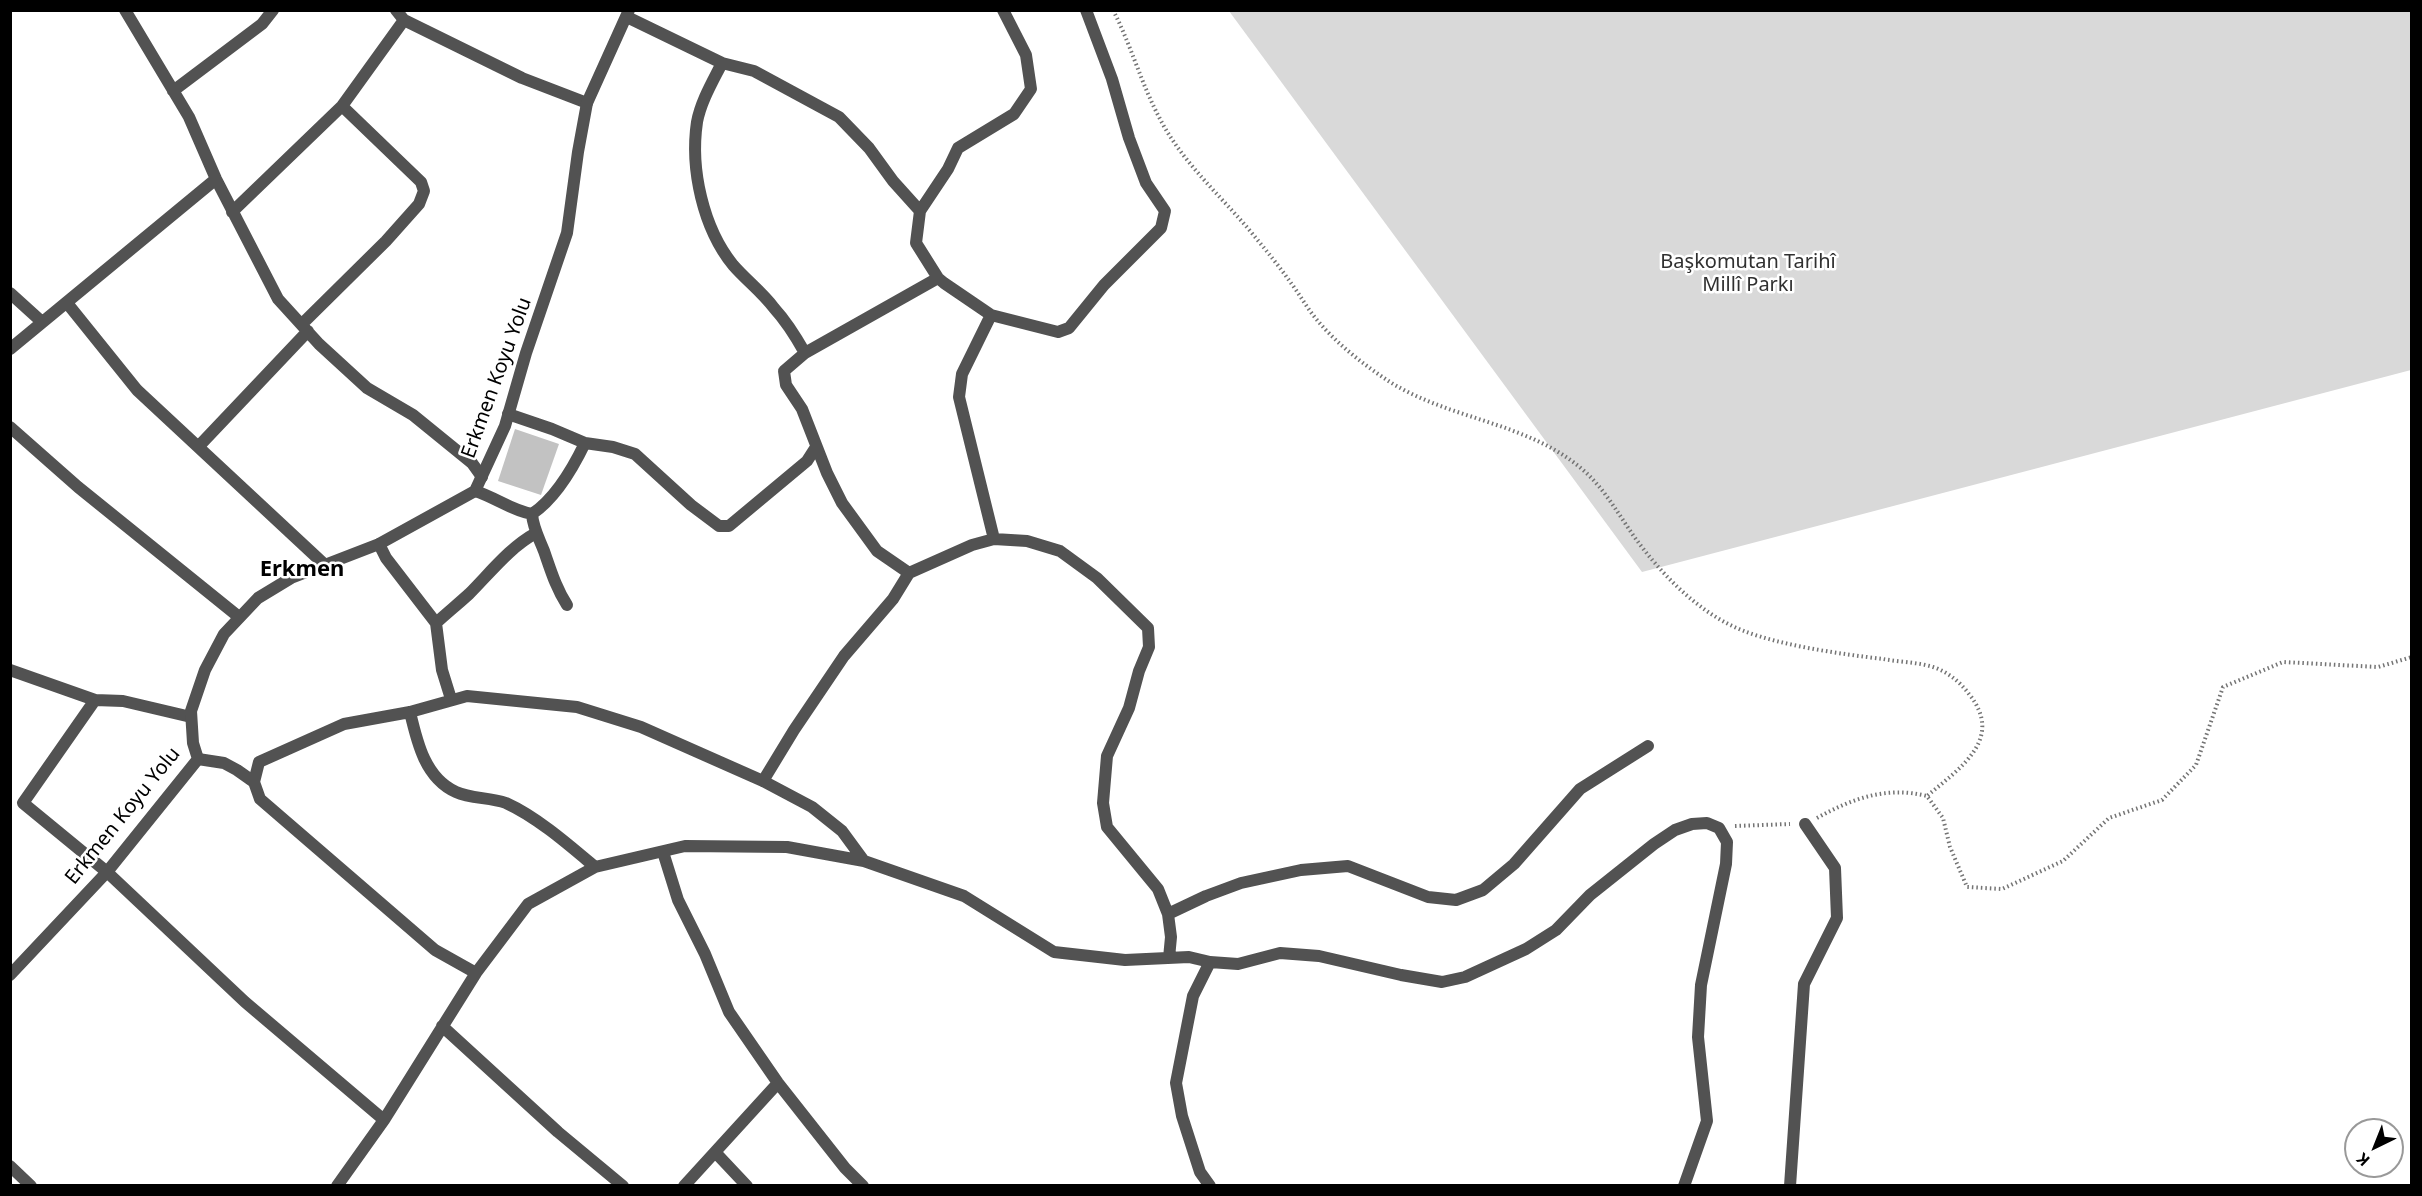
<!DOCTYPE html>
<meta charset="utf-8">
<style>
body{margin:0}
#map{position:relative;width:2422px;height:1196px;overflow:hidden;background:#fff;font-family:"Noto Sans",sans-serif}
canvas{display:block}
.frame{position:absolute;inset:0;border:12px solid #000;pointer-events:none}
.north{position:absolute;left:2344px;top:1118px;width:60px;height:60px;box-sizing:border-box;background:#fff;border:2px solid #999;border-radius:50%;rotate:223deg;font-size:16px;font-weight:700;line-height:24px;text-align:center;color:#000}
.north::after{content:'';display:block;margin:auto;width:21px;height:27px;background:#000;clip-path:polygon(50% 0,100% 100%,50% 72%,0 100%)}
</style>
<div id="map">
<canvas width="2422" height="1196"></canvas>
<div class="frame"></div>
<div class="north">K</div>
</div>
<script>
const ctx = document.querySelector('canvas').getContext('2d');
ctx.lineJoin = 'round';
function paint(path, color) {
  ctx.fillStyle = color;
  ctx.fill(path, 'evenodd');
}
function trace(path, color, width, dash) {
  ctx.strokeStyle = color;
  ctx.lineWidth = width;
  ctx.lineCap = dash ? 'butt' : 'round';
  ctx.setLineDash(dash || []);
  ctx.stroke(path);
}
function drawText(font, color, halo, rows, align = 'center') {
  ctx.font = font + ' "Noto Sans",sans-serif';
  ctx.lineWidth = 5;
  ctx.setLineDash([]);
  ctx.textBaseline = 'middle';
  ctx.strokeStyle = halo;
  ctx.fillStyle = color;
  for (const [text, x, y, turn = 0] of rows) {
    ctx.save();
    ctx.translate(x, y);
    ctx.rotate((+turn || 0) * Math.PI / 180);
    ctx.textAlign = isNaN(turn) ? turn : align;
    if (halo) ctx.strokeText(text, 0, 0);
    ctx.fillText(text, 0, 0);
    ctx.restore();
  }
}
const green = new Path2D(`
 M1229 11H2411V370L1642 572Z`);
const building = new Path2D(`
 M515 429 559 444 541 495 498 481Z`);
const path = new Path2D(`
 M1113 10C1131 45 1141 83 1159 117 1181 161 1220 195 1251 232 1265 249 1279 266 1291 283 1300 295 1307 308 1317 320 1337 344 1364 365 1390 382 1451 420 1527 422 1582 469 1604 488 1617 512 1633 535 1660 573 1699 614 1744 631 1783 646 1841 654 1883 659 1899 662 1917 662 1933 667 1948 672 1960 682 1969 694 2005 739 1960 768 1927 796
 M1817 818C1853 798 1887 786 1927 796L1943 818 1950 847 1967 887 2002 889 2063 861 2109 818 2162 800 2196 765 2223 687 2283 662 2378 667 2412 657
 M1735 826 1790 824`);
const minor = new Path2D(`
 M125 10 189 117 216 179 278 299 319 344 367 388 413 415 472 463 482 477
 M396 10 404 20 522 78 587 103
 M1003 10 1026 55 1031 89 1014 114 958 148 948 169 920 211 916 243 938 278 944 283 991 315 1058 332 1069 328 1104 285 1161 228 1165 211 1146 183 1129 138 1112 79 1086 10
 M627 17 722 63C713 81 701 101 697 122 690 169 703 228 733 265 746 280 762 292 774 308 786 321 796 337 805 353
 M722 63 754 71 839 117 869 148 893 181 920 211
 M173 91 262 24 273 10
 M232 212 342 106 404 20
 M10 293 42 322
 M67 303 137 390 325 565
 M991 315 962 374 959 397 994 539
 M302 324 386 241 419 204 424 191 421 182 342 106
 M10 349 216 179
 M508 414 552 429 585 443 613 447 635 454 691 505 719 526H729L807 461 816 447
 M10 427 78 487 239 617
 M199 446 308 331
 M475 491C495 497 512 511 532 514 556 498 573 468 585 443
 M532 514C533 528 539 538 544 551 551 571 556 588 567 605
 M379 544 386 558 436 623 442 670 451 699
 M909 573 877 551 842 503 827 473 802 409 786 385 784 371 805 353 938 278
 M436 623C447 613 458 604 469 594 490 573 510 547 536 533
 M10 670 95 700 23 803 107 872 245 1002 384 1120
 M95 700 123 701 191 717
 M410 712C417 742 425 778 456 792 471 799 490 797 506 803 537 817 569 845 595 867
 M198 759 224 763 237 770 254 782 260 799 435 950 476 973
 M763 781 794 730 844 656 893 599 909 573 972 545 994 539 1027 541 1060 551 1097 578 1148 628 1149 647 1139 671 1129 708 1107 756 1103 803 1107 827 1158 889 1168 914 1171 937 1169 958
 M254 782 259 762 344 724 410 712 467 696 577 707 641 727 763 781 812 807 842 831 864 861
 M663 852 678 900 705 954 729 1012 778 1083 845 1168 863 1186
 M1168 914 1206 896 1241 883 1301 870 1348 866 1428 897 1456 900 1483 890 1514 864 1580 789 1648 746
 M1210 962 1193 996 1176 1083 1182 1116 1200 1172 1210 1186
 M442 1026 558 1132 623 1186
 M715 1152 747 1186
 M337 1186 384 1120 476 973 528 904 595 867 685 846 787 847 864 861 964 896 1054 952 1125 960 1189 957 1210 962 1238 964 1280 953 1319 956 1401 975 1442 982 1465 977 1526 949 1556 930 1590 895 1654 844 1675 830 1692 824 1707 823 1719 828 1727 842 1726 864 1701 985 1698 1037 1707 1121 1684 1186
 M684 1186 778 1083
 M1790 1186 1804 984 1837 918 1835 868 1805 824`);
const tertiary = new Path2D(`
 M10 975 107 872 198 759 193 743 191 711 205 670 224 634 258 598 291 578 379 544 475 491 505 426 526 353 567 233 578 152 587 103 629 10
 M10 1166 31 1186`);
const parkNames = [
 ["Başkomutan Tarihî",1748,262],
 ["Millî Parkı",1748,285]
];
const streetNames = [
 ["Erkmen Koyu Yolu",497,378,-70],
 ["Erkmen Koyu Yolu",123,816,-51]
];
const quarterNames = [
 ["Erkmen",302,570]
];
paint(green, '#d9d9d9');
paint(building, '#c2c2c2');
trace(path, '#747474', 4, [1.5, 3]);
trace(minor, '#525252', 12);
trace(tertiary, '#525252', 12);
drawText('20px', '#303030', '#fff', parkNames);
drawText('20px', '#000', '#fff', streetNames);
drawText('bold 22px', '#000', '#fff', quarterNames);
</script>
